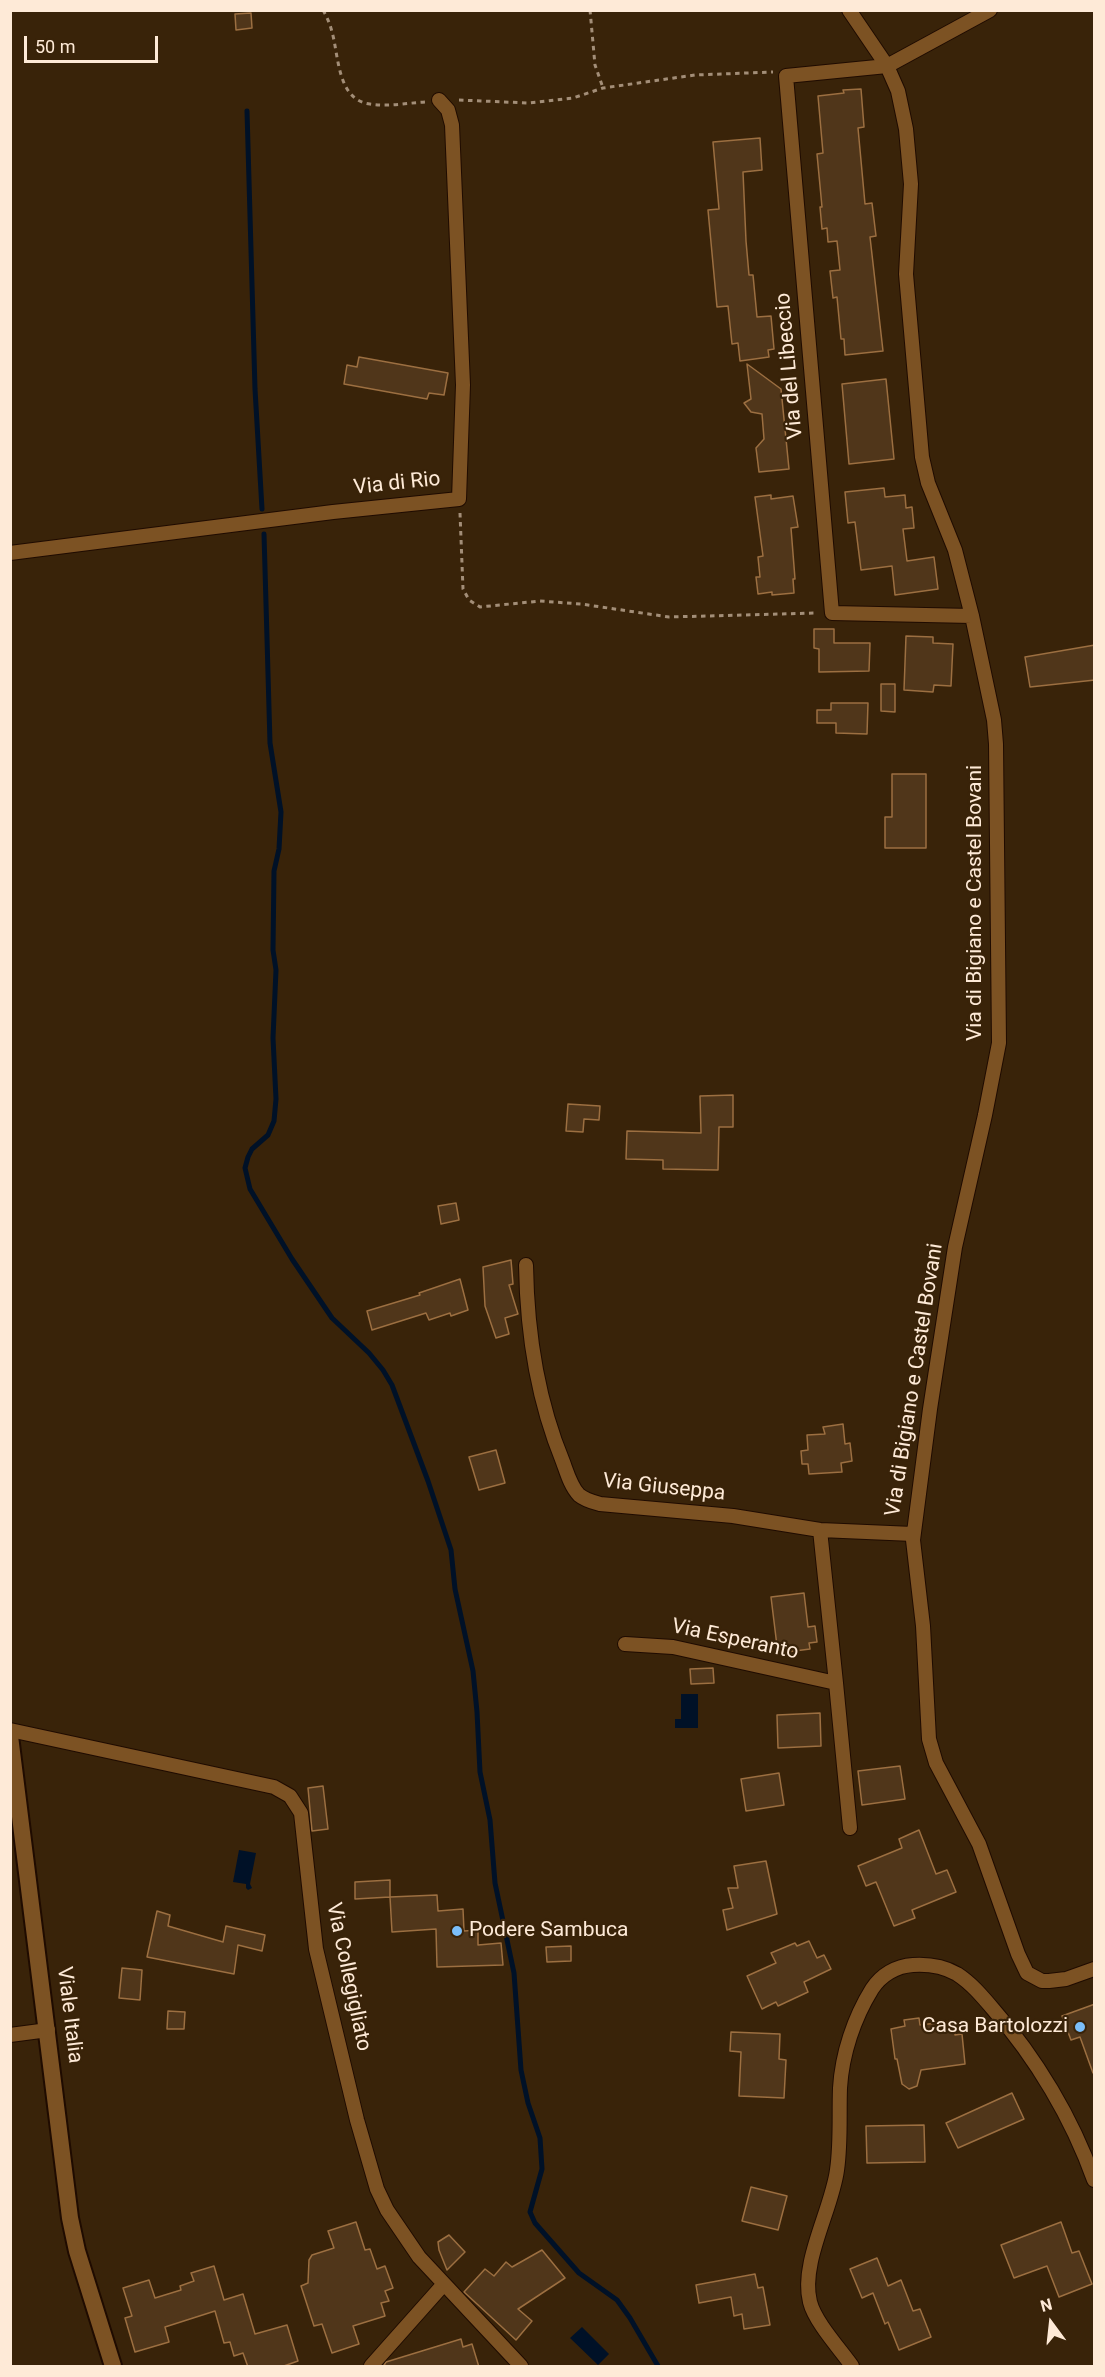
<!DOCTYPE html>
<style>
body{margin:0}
#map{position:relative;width:1105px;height:2377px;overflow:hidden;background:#392309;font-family:Roboto,sans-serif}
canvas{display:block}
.frame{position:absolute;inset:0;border:12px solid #feead7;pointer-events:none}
.north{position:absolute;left:1021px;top:2293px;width:60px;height:60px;-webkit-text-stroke:4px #392309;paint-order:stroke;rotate:345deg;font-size:16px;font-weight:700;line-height:24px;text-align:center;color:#feead7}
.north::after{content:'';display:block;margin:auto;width:21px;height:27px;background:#feead7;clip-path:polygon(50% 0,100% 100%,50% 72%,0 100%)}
.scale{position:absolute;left:24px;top:36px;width:134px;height:27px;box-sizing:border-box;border:3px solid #feead7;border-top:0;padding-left:8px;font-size:18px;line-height:21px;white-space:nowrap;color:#feead7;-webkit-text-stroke:4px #392309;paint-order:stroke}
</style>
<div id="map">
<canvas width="1105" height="2377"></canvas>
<div class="frame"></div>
<div class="north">N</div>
<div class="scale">50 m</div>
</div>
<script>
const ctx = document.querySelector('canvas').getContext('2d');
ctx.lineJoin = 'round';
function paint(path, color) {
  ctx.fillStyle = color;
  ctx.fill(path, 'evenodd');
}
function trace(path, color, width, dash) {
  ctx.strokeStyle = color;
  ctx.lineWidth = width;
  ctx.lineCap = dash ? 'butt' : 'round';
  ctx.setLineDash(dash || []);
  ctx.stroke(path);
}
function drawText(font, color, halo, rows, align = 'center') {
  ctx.font = font + ' Roboto,sans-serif';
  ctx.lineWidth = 4.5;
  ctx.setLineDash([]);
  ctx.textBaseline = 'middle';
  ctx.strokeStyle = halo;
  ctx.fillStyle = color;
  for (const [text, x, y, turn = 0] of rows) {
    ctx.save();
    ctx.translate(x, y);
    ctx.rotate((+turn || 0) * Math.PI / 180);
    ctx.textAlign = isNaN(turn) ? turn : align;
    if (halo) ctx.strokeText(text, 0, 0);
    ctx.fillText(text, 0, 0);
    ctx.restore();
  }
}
const water = new Path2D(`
 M681 1694H698V1728H675V1719H681Z
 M239 1850 256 1853 250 1884 252 1888 248 1890 246 1888V1884L233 1882Z
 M582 2327 609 2354 598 2365 570 2338Z`);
const stream = new Path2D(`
 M247 111 255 389 262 509
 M264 534 270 743 281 812 279 849 274 871 273 950 276 970 273 1038 276 1099 274 1121 268 1135 252 1149 248 1157 245 1168 250 1189 292 1259 332 1318 369 1353 383 1370 392 1385 428 1481 451 1550 455 1589 473 1671 477 1712 480 1772 490 1820 495 1883 514 1973 521 2070 528 2103 540 2138 542 2169 530 2212 535 2223 579 2273 617 2300 630 2318 658 2366`);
const building = new Path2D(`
 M251 13 252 28 236 30 235 14Z
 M861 89 864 127 858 128 865 204 872 203 876 236 870 237 883 351 845 355 844 339H841L837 297 833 298 830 271 840 270 837 241 828 242 827 228 822 229 820 207H822L817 154 823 153 818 96 844 93 843 90Z
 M760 138 762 170 743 172 746 241 749 275H753L757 317 771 316 774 349 768 350 769 357 740 361 738 343 732 344 728 306 717 307 708 210 719 209 713 142Z
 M359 357 448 373 444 395 429 393 427 399 344 384 347 365 357 367Z
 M747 364 781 389 789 469 759 472 756 448 764 439 762 414 751 412 744 403 751 399Z
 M886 379 894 459 849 464 842 384Z
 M884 488 885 497 905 495 906 508 912 507 914 528 903 529 907 561 934 557 938 589 895 595 892 566 861 570 855 522 848 523 845 492Z
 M771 495V499L793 496 798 527 791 528 795 579H793L794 593 772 595V592L758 594 756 577H760L758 557 763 556 755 497Z
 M814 629H834V643H870L869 671 819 672V649L814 648Z
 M906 636 933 637V643L953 644 951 686 934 685 933 692 904 690Z
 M1095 645V680L1030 687 1025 657Z
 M881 684H895V712L881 711Z
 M831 703H868L867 734 836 733V723H817V710H831Z
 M892 774H926V848H885V817H892Z
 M733 1095V1127H719L718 1170 663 1169V1160L626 1159 627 1131 701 1133 700 1096Z
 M568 1104 600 1106 599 1120 584 1119 583 1132 566 1131Z
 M456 1203 459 1220 441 1224 438 1206Z
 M511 1260 513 1284 509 1285 518 1314 505 1318 509 1334 496 1338 485 1306 483 1267Z
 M460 1279 468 1310 451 1316 450 1313 429 1320 426 1313 372 1330 367 1311 420 1295 419 1293Z
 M843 1424 845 1444 850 1443 852 1461 841 1463 842 1472 809 1474 808 1464H802L801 1451 808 1450 807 1435 825 1434 823 1427Z
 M496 1450 505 1483 479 1490 469 1457Z
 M804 1593 808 1627 815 1626 817 1642 809 1643 810 1649 787 1652 786 1644 777 1646 771 1597Z
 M713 1668 714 1683 691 1684 690 1669Z
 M820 1713 821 1746 778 1748 777 1715Z
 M900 1766 905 1799 862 1805 858 1771Z
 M779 1773 784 1805 746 1811 741 1779Z
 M323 1786 328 1829 312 1831 308 1788Z
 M919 1830 936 1874 947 1870 956 1892 912 1910 915 1918 894 1926 876 1882 866 1886 858 1866 902 1848 899 1839Z
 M766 1861 777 1914 727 1930 723 1910 733 1908 728 1888H738L734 1866Z
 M390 1880V1897L355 1899V1882Z
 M437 1895 438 1911 463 1909 464 1931 478 1930V1945L501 1943 503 1965 437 1967 436 1929 392 1932 390 1897Z
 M157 1911 170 1915 168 1926 223 1942 226 1926 265 1935 262 1951 238 1945 234 1974 147 1957Z
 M809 1941 817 1958 824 1955 831 1969 804 1982 808 1992 778 2006 776 2002 762 2009 747 1976 776 1963 771 1953 795 1943 797 1946Z
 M571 1946V1961L547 1962 546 1947Z
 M122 1968 142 1970 140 2000 119 1998Z
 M1095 2004V2073H1093L1080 2037 1071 2040 1062 2016Z
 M168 2011 185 2012 184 2029H167Z
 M919 2018 920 2025 953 2021 955 2035 962 2034 965 2064 921 2070 917 2086 909 2089 902 2084 897 2059H895L891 2029 905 2026 904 2020Z
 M731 2032 780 2034 779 2059 786 2060 784 2098 739 2096 741 2052 730 2051Z
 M1012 2093 1024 2119 958 2148 946 2123Z
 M924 2125 925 2162 867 2163 866 2126Z
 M751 2187 787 2196 778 2230 742 2221Z
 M356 2222 365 2250 370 2249 377 2269 385 2266 393 2288 385 2291 389 2301 381 2303 385 2316 353 2326 359 2344 332 2353 322 2324 314 2326 301 2286 308 2283 309 2260 312 2255 334 2248 328 2231Z
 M1061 2222 1072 2253 1079 2251 1092 2284 1059 2297 1047 2266 1014 2278 1001 2245Z
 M449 2235 465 2252 447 2270 439 2250 438 2242Z
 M542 2250 565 2278 518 2309 532 2321 516 2340 464 2292 485 2269 494 2276 506 2262 512 2267Z
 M877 2258 888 2286 901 2280 913 2311 920 2309 931 2337 899 2350 888 2322 885 2324 873 2293 862 2298 850 2269Z
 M214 2266 224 2300 243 2294 255 2334 287 2325 298 2361 281 2367H248L243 2353 234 2356 230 2342 224 2343 215 2311 165 2327 169 2342 135 2352 125 2318 132 2316 123 2288 149 2280 155 2298 181 2290 180 2286 194 2281 191 2273Z
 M755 2274 758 2288 763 2287 770 2325 744 2329 742 2314 734 2316 731 2297 699 2303 696 2285Z
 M461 2339 463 2347 472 2344 479 2367H383L386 2362Z`);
const path = new Path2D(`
 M323 10C327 17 330 24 332 32 339 56 337 100 370 104 388 107 407 103 425 102
 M590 10 595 65 603 88
 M459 100 528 103 573 98 603 88 695 75 773 72
 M460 513 463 589 469 600 480 607 540 601 581 604 669 617 817 613`);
const minor = new Path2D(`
 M849 10 887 66 898 91 906 129 911 184 906 274 922 457 928 483 955 550 972 616 994 720 996 744 999 1043 985 1115 955 1247 930 1409 913 1540 923 1626 929 1739 936 1763 979 1844 1018 1954 1027 1973 1042 1981H1049L1066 1979 1094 1969
 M10 553 333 512 459 499 463 385 452 125 448 110 439 100
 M972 616 832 613 786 76 887 66 990 10
 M526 1265C527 1333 537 1399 563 1462 567 1473 571 1487 579 1495 585 1500 593 1502 600 1504L733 1516 820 1530 913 1534
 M625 1644 673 1647 836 1683 820 1530
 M836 1683 850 1828
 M10 1730 274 1787 290 1796 301 1813 316 1949 357 2120 377 2189 387 2210 419 2257 521 2366
 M10 2035 48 2030
 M371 2366 443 2285
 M852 2366C840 2349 815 2322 810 2302 800 2263 832 2209 837 2170 841 2143 839 2115 840 2088 842 2054 854 2018 872 1989 881 1975 896 1966 913 1965 929 1964 943 1966 957 1974 971 1983 982 1996 993 2009 1036 2058 1072 2118 1094 2180`);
const tertiary = new Path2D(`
 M10 1736 70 2218 77 2251 113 2366`);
const markers = [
 [457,1931,6,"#7bbef9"],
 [1080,2027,6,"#7bbef9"]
];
const streetNames = [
 ["Via del Libeccio",790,366,-95],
 ["Via di Rio",397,484,-6],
 ["Via di Bigiano e Castel Bovani",976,903,-90],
 ["Via di Bigiano e Castel Bovani",915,1380,-81],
 ["Via Giuseppa",664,1488,6],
 ["Via Esperanto",735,1640,12],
 ["Via Collegigliato",348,1977,78],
 ["Viale Italia",69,2015,83]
];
const poiNames = [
 ["Podere Sambuca",469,1931],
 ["Casa Bartolozzi",1068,2027,"right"]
];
paint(water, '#001127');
trace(stream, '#001127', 5);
paint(building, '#50361a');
trace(building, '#9c6f41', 1.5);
trace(minor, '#1f0b00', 16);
trace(tertiary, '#1f0b00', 20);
trace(path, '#a38e78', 3, [4.5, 4.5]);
trace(minor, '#7c5223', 14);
trace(tertiary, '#7c5223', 16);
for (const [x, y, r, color] of markers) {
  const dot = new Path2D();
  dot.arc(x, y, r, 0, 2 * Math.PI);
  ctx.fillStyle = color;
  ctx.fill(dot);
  trace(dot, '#392309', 2);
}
drawText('21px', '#feead7', '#392309', streetNames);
drawText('21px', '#feead7', '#392309', poiNames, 'left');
</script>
